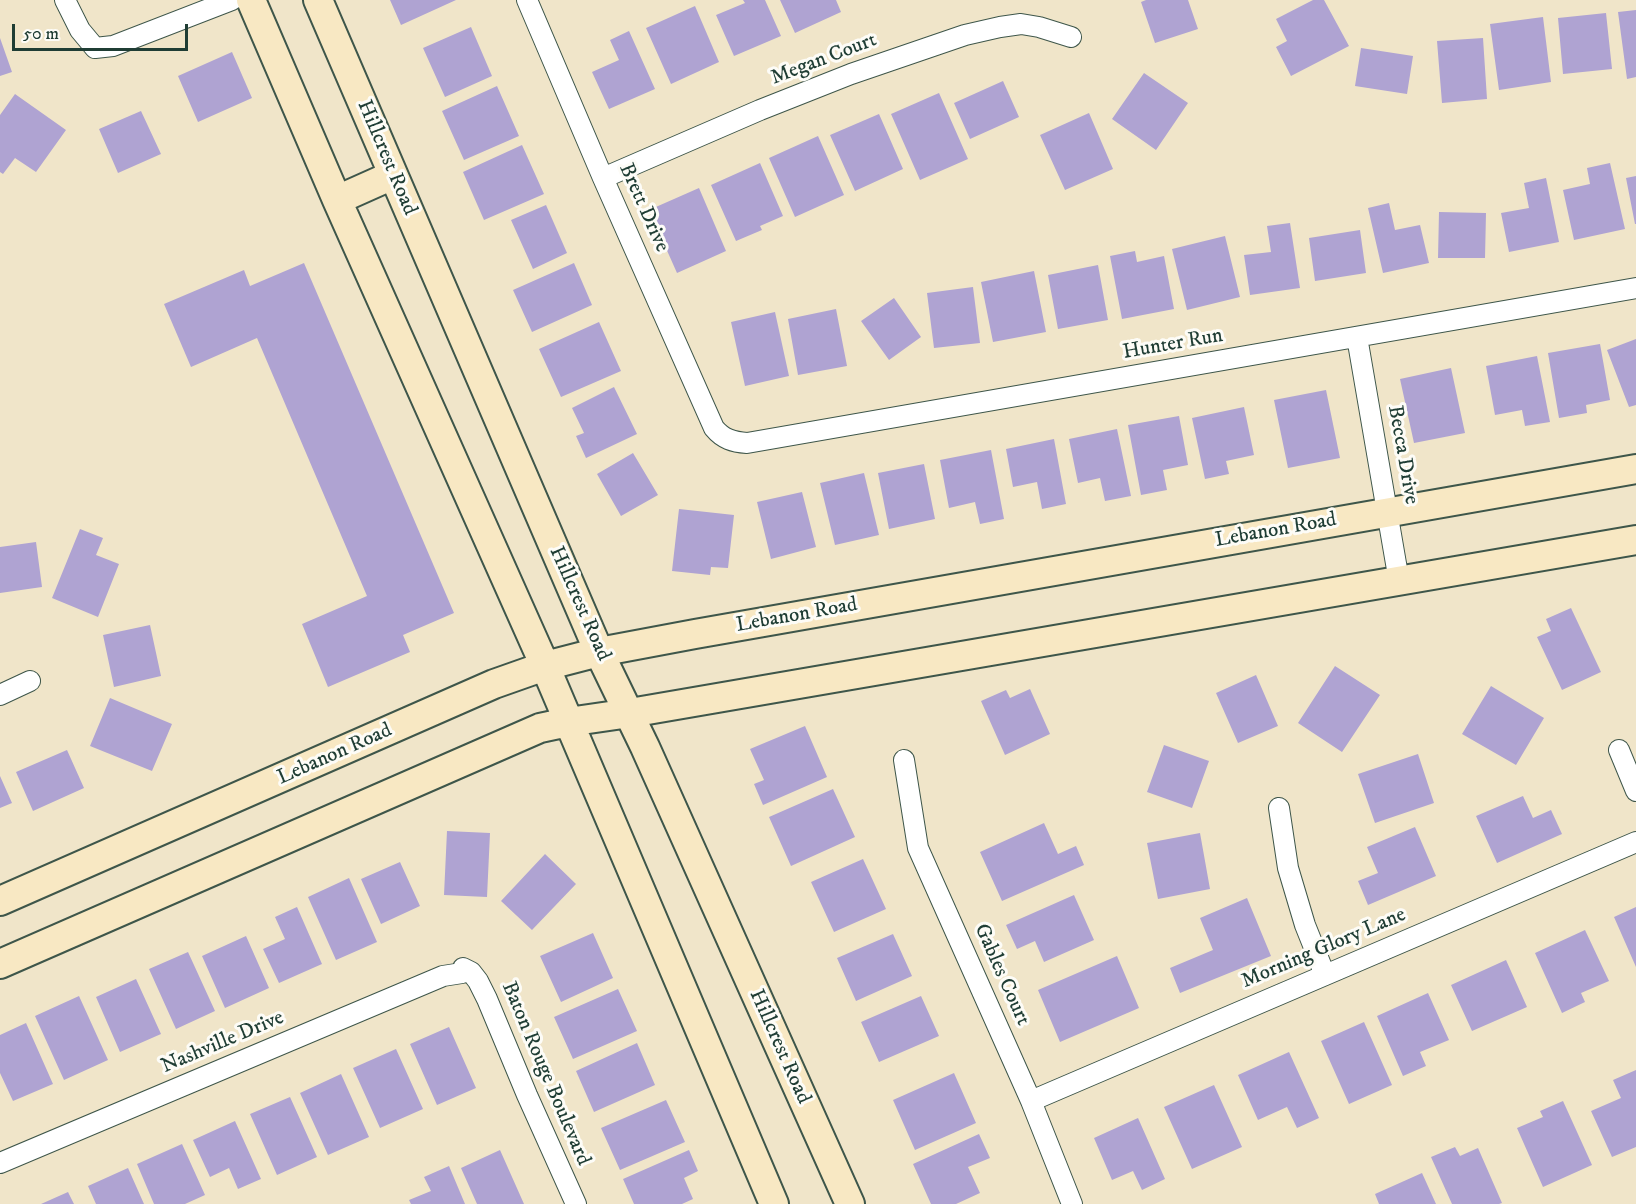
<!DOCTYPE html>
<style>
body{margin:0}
#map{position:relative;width:1636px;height:1204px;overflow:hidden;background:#f0e5c9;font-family:"IM FELL DW Pica",serif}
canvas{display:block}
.scale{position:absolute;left:12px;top:24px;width:176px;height:27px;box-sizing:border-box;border:3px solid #1f3d34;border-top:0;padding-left:8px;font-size:18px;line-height:21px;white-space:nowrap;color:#1f3d34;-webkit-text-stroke:4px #fdfcf7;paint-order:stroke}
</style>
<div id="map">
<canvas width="1636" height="1204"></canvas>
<div class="scale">50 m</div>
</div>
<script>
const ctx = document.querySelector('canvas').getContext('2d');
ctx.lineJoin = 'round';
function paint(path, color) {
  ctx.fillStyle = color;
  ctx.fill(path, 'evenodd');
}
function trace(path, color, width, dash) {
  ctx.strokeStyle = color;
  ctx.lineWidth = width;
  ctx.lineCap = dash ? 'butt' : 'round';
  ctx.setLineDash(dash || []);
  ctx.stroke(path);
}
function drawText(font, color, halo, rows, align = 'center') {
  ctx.font = font + ' "IM FELL DW Pica",serif';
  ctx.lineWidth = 6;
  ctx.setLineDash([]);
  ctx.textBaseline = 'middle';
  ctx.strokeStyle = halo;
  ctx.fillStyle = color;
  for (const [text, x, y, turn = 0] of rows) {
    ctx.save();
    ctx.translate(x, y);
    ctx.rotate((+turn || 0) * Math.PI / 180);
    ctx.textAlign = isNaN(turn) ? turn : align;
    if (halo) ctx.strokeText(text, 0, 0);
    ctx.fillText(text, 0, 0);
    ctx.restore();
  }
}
const building = new Path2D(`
 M390 0H456L401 25Z
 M743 0H765L781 36 734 56 716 15 745 3Z
 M780 0H836L841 12 795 33Z
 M1146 0H1188L1198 29 1155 43 1141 2Z
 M1313 0H1324L1349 46 1291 76 1276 47 1287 41 1276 19Z
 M695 6 719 62 671 84 646 28Z
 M1636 10V77L1627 79 1618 12Z
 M1606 13 1612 69 1563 74 1558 18Z
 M1543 17 1551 82 1499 90 1490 24Z
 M471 27 492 76 445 97 423 48Z
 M629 31 655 89 609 109 592 72 619 60 610 40Z
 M0 38 12 72 0 76Z
 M1483 38 1487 99 1442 103 1437 41Z
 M1361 48 1413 56 1407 94 1355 86Z
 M232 52 252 98 198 122 178 76Z
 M1144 73 1188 103 1156 150 1112 119Z
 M1003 81 1019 117 970 139 954 103Z
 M497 86 519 136 464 160 442 111Z
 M939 93 968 159 920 180 891 114Z
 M15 94 66 130 36 172 15 158 3 174 0 172V115Z
 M141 111 161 154 118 173 99 129Z
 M1089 113 1113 169 1065 190 1040 135Z
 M879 114 903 169 855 191 830 135Z
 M818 136 844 195 795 217 769 158Z
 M522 145 544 194 484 220 463 172Z
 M760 163 783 216 760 226 762 230 736 241 711 185Z
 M1610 163 1625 229 1574 240 1563 190 1590 184 1587 168Z
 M1636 176V224H1635L1626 178Z
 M1546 178 1559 242 1509 252 1501 213 1529 208 1524 183Z
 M699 188 726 251 677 273 649 210Z
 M1389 203 1395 230 1420 225 1429 263 1383 273 1368 208Z
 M546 205 567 253 533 269 511 220Z
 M1439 212 1486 213 1485 258H1438Z
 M1290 223 1300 288 1250 295 1244 255 1271 252 1267 226Z
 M1360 230 1366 273 1315 281 1309 238Z
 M1225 236 1240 297 1187 310 1172 249Z
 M1135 251 1137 262 1164 256 1174 309 1122 319 1110 256Z
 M304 263 454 613 403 635 410 652 328 687 302 624 367 596 257 338 191 367 164 304 244 270 250 286Z
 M574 263 592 305 532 332 513 290Z
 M1098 265 1108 320 1058 329 1048 275Z
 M1034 271 1046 332 993 342 981 282Z
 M973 287 980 343 934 348 927 293Z
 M894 298 921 337 889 360 861 321Z
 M836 309 847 366 798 375 788 319Z
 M775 312 789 376 745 386 731 322Z
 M599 322 621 371 561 397 539 349Z
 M1636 339V405L1629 407 1607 350Z
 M1600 344 1610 400 1586 405 1587 413 1559 418 1548 353Z
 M1537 356 1550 422 1525 426 1522 410 1495 415 1486 366Z
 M1451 368 1465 433 1414 443 1400 379Z
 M614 387 637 434 586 458 576 436 584 433 572 408Z
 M1326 390 1340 458 1288 468 1274 400Z
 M1244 407 1254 455 1226 461 1229 474 1205 479 1192 418Z
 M1179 416 1188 465 1163 470 1167 490 1141 495 1128 425Z
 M1117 429 1131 496 1105 501 1100 478 1078 483 1069 439Z
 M1054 439 1066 504 1042 509 1037 482 1013 487 1006 449Z
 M991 450 1004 519 980 524 975 502 949 508 940 460Z
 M633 453 658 495 621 516 597 474Z
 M924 464 935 519 889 529 878 473Z
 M864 473 879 535 835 545 820 483Z
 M802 492 816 547 771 559 757 502Z
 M679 509 734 515 728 568 711 567 710 575 672 571Z
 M80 529 103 538 96 555 119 564 98 617 52 598Z
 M36 542 42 587 0 593V547Z
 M1571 608 1601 672 1562 690 1537 637 1551 631 1546 619Z
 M150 625 161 676 114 687 103 635Z
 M1335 666 1380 695 1342 752 1298 723Z
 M1256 675 1278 726 1238 743 1216 693Z
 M1491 686 1544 718 1516 765 1462 734Z
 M1030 689 1050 734 1005 755 981 701 1006 690 1010 698Z
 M110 698 172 724 152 771 90 746Z
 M805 726 827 777 763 805 754 784 764 780 750 749Z
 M1164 745 1209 761 1192 808 1147 792Z
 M67 750 84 788 33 811 16 772Z
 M1418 754 1434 803 1375 823 1358 774Z
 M0 776 12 803 0 808Z
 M833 789 855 837 791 866 769 817Z
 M1523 796 1533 818 1551 810 1562 834 1497 863 1476 816Z
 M1044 823 1058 854 1076 846 1084 865 1002 901 980 852Z
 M1415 827 1436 876 1368 905 1358 881 1378 873 1367 847Z
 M447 831 490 833 487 897 444 895Z
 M1200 833 1210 889 1158 899 1147 843Z
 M545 854 576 884 532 930 501 901Z
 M863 859 886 909 834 932 811 882Z
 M400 862 420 906 381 924 361 879Z
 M349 878 377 942 336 960 308 897Z
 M1074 895 1094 940 1044 962 1035 941 1017 949 1006 925Z
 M1247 898 1271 956 1180 993 1170 968 1213 950 1200 918Z
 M297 907 322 964 279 983 263 949 285 939 275 917Z
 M1636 907V967L1614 917Z
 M1585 930 1609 981 1581 993 1585 1002 1562 1013 1535 953Z
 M593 933 613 978 561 1002 540 956Z
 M893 934 912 976 856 1001 837 958Z
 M246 936 269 988 225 1008 202 956Z
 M188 952 215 1011 176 1029 149 969Z
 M1117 956 1139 1008 1060 1042 1038 990Z
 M1506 960 1527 1007 1472 1031 1451 985Z
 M136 979 161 1034 120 1052 96 997Z
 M618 989 637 1031 573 1059 554 1017Z
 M1428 993 1449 1040 1420 1052 1426 1066 1403 1076 1377 1016Z
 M79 996 108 1060 64 1080 35 1016Z
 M921 996 939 1036 879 1062 861 1022Z
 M1364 1022 1392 1085 1349 1104 1321 1041Z
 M26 1023 53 1084 13 1101 0 1073V1035Z
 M449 1027 476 1088 437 1105 410 1044Z
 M637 1043 655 1085 594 1112 576 1071Z
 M396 1049 423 1109 380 1128 353 1068Z
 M1289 1052 1319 1118 1297 1128 1287 1107 1258 1120 1238 1075Z
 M1636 1070V1147L1612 1157 1591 1111 1621 1098 1613 1080Z
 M954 1073 976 1123 915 1150 893 1100Z
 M341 1074 369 1137 328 1155 300 1093Z
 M1214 1085 1242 1147 1192 1169 1164 1107Z
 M290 1097 317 1157 277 1175 250 1114Z
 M666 1100 685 1142 620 1170 601 1128Z
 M1563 1101 1592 1165 1543 1187 1517 1128 1543 1117 1540 1111Z
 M1138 1118 1165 1179 1142 1190 1133 1171 1112 1180 1094 1138Z
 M235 1121 261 1179 238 1189 229 1168 210 1177 193 1140Z
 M979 1134 990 1158 968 1167 980 1193 956 1204H931L913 1164Z
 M182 1144 205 1195 185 1204H154L137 1164Z
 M1455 1147 1460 1156 1478 1148 1502 1203 1499 1204H1452L1431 1157Z
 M500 1150 524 1204H477L461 1168Z
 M689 1150 698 1171 684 1178 693 1199 682 1204H634L623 1179Z
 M449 1166 465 1204H411L409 1200 431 1191 424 1177Z
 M128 1168 144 1204H96L88 1186Z
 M1422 1173 1436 1204H1379L1375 1194Z
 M68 1192 74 1204H41Z`);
const street = new Path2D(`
 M65 0 80 30 95 48 113 46 232 0
 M527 0 603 178 714 428C723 439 733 442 747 443L1636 288
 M603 178 760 110 851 74 965 35 1000 27 1021 24 1039 27 1071 37
 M1357 337 1399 581
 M0 695 30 681
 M1619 750 1636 791
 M904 760 918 848 1031 1101 1072 1204
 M1279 808 1288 868 1305 925 1325 975
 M1031 1101 1636 842
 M0 1163 443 976 462 973 463 968 471 972 478 981 487 999 527 1095 576 1204`);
const secondary = new Path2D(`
 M251 0 337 200 545 666 774 1204
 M318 0 599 652 645 747 850 1204
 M337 200 393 175
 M0 901 494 684 545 666 599 652 695 634 1636 469
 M0 964 540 728 568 722 630 713 1636 540`);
const streetNames = [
 ["Megan Court",824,60,-21],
 ["Hillcrest Road",386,158,67],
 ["Brett Drive",643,208,66],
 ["Hunter Run",1173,345,-10],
 ["Becca Drive",1402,455,80],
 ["Lebanon Road",1276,531,-10],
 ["Hillcrest Road",579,604,66],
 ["Lebanon Road",797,616,-10],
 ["Lebanon Road",335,755,-24],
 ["Morning Glory Lane",1324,949,-23],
 ["Gables Court",1001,975,66],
 ["Nashville Drive",223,1043,-23],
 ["Hillcrest Road",779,1047,66],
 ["Baton Rouge Boulevard",545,1074,67]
];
paint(building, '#afa3d2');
trace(street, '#3e564a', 22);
trace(secondary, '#3e564a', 32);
trace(street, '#fff', 20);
trace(secondary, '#f8e8c3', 28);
drawText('21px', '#1f3d34', '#fdfcf7', streetNames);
</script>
